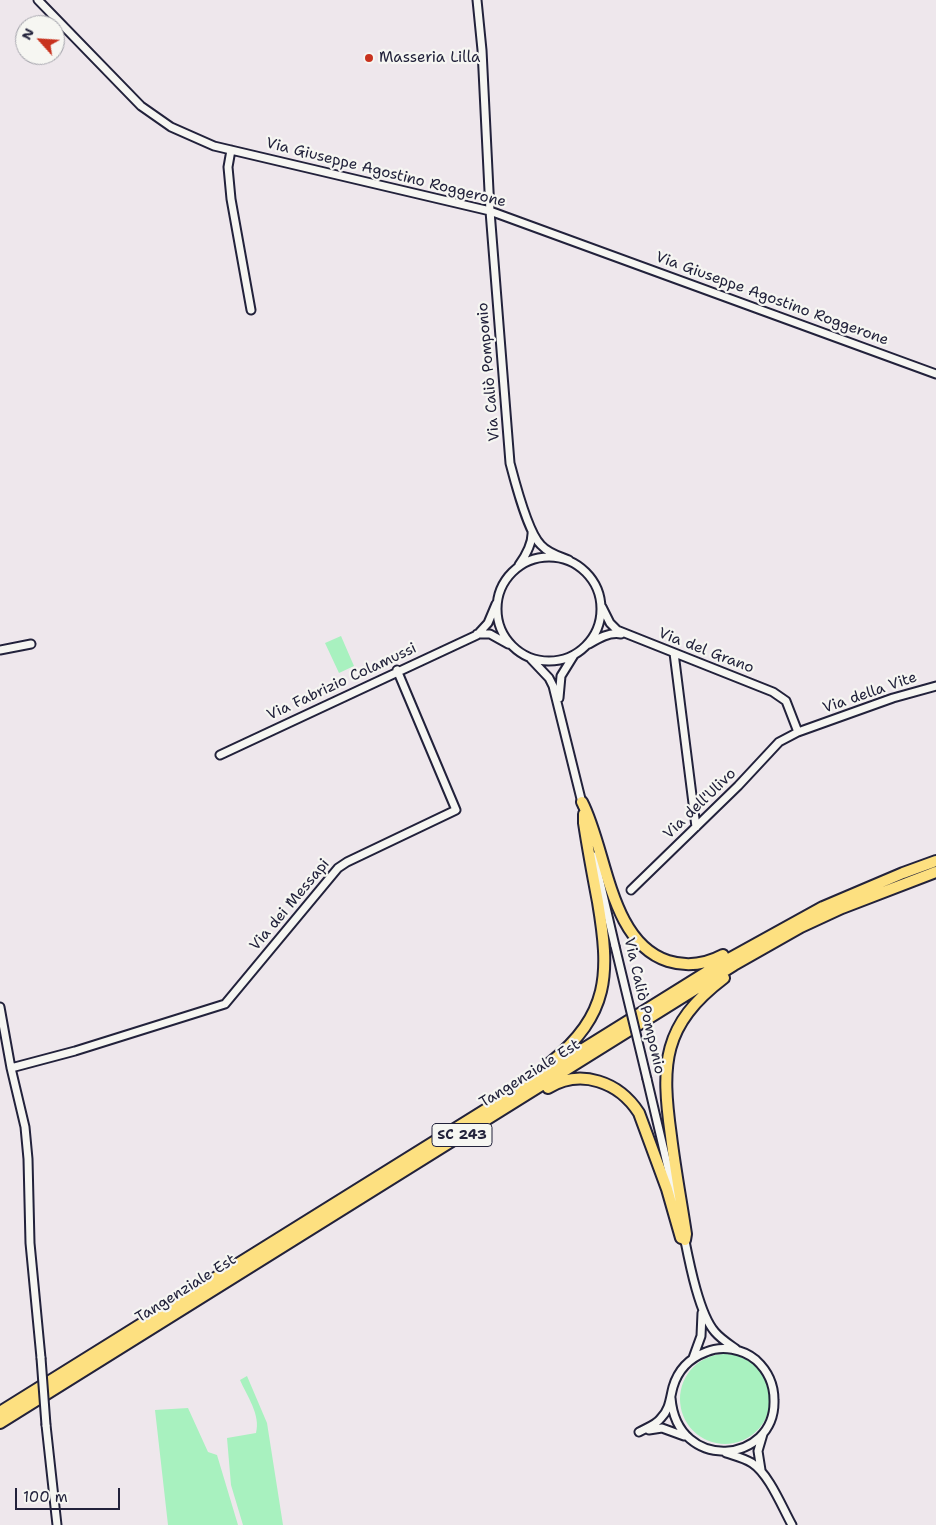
<!DOCTYPE html>
<meta charset="utf-8">
<style>
body{margin:0}
#map{position:relative;width:936px;height:1525px;overflow:hidden;background:#eee7ec;font-family:"Shantell Sans",sans-serif}
canvas{display:block}
.north{position:absolute;left:15px;top:15px;width:50px;height:50px;box-sizing:border-box;background:#f6f6f2;border:1px solid #a1a1a9;border-radius:50%;rotate:296deg;font-size:14px;font-weight:700;line-height:20px;text-align:center;color:#22223b}
.north::after{content:'';display:block;margin:auto;width:18px;height:22px;background:#c8321e;clip-path:polygon(50% 0,100% 100%,50% 72%,0 100%)}
.scale{position:absolute;left:15px;top:1488px;width:105px;height:22px;box-sizing:border-box;border:2px solid #22223b;border-top:0;padding-left:6px;font-size:15px;line-height:18px;white-space:nowrap;color:#22223b;-webkit-text-stroke:4px #f6f6f2;paint-order:stroke}
</style>
<div id="map">
<canvas width="936" height="1525"></canvas>
<div class="north">N</div>
<div class="scale">100 m</div>
</div>
<script>
const ctx = document.querySelector('canvas').getContext('2d');
ctx.lineJoin = 'round';
function paint(path, color) {
  ctx.fillStyle = color;
  ctx.fill(path, 'evenodd');
}
function trace(path, color, width, dash) {
  ctx.strokeStyle = color;
  ctx.lineWidth = width;
  ctx.lineCap = dash ? 'butt' : 'round';
  ctx.setLineDash(dash || []);
  ctx.stroke(path);
}
function drawText(font, color, halo, rows, align = 'center') {
  ctx.font = font + ' "Shantell Sans",sans-serif';
  ctx.lineWidth = 4.5;
  ctx.setLineDash([]);
  ctx.textBaseline = 'middle';
  ctx.strokeStyle = halo;
  ctx.fillStyle = color;
  for (const [text, x, y, turn = 0] of rows) {
    ctx.save();
    ctx.translate(x, y);
    ctx.rotate((+turn || 0) * Math.PI / 180);
    ctx.textAlign = isNaN(turn) ? turn : align;
    if (halo) ctx.strokeText(text, 0, 0);
    ctx.fillText(text, 0, 0);
    ctx.restore();
  }
}
const green = new Path2D(`
 M341 636 354 666 339 673 325 643Z
 M680 1399a45 45 0 1 1 90 0a45 45 0 1 1-90 0Z
 M247 1376 267 1423 283 1525H243L231 1485 227 1438 256 1433C261 1415 247 1396 240 1380Z
 M188 1408 208 1452 217 1455 238 1525H168L155 1410Z`);
const minor = new Path2D(`
 M38 0 141 106 171 127 214 146 490 211 936 374
 M477 0 482 50 490 211 510 463C515 482 528 533 541 545 548 553 559 556 569 560
 M231 150 228 167 231 199 251 310
 M497 609a52 52 0 1 1 104 0a52 52 0 1 1-104 0Z
 M519 565C526 555 533 543 532 531
 M602 607 610 623 617 630 773 692 786 701 798 732
 M477 634H490L508 644
 M589 644C599 638 609 632 621 634
 M0 650 31 644
 M674 653 696 827
 M531 659 549 678 553 686 583 807
 M559 698 561 676 574 655
 M220 755 477 635 488 623 496 604
 M594 856 615 946
 M631 890 738 786 779 742 798 732 893 698 936 686
 M0 1007 11 1068 25 1127 28 1159 30 1243 41 1358
 M11 1068 75 1051 225 1004 338 868 347 862 456 810 397 670
 M647 1079 677 1206
 M684 1236C689 1261 699 1314 715 1332 721 1339 729 1344 736 1349
 M693 1358 701 1336 702 1313
 M46 1425 57 1525
 M649 1430 662 1428 684 1436
 M639 1432C646 1428 656 1425 661 1418 670 1409 670 1398 673 1387 678 1370 690 1358 706 1352 722 1345 743 1349 756 1360 768 1371 774 1384 774 1400 776 1464 677 1473 671 1398
 M726 1453C735 1456 744 1458 752 1463 769 1474 782 1507 792 1525
 M761 1470 758 1451 763 1434`);
const highway = new Path2D(`
 M582 802C607 850 609 942 668 961 687 967 706 964 723 955
 M550 1063C610 1014 610 974 598 902 593 876 588 849 584 823V814
 M548 1088C581 1068 619 1082 639 1113L667 1189 681 1238
 M685 1240 686 1234C681 1201 675 1169 671 1136 661 1064 662 1025 724 978
 M0 1412 718 965 823 907 903 873 936 861
 M0 1423 734 965 801 927 842 908 936 872`);
const minorBridge = new Path2D(`
 M615 946 647 1079
 M41 1358 46 1425`);
const markers = [
 [369,58,5,"#c8321e"]
];
const shields = [
 [462,1135,60]
];
const shieldNames = [
 ["SC 243",462,1135]
];
const poiNames = [
 ["Masseria Lilla",379,58]
];
const streetNames = [
 ["Via Giuseppe Agostino Roggerone",386,173,14],
 ["Via Giuseppe Agostino Roggerone",772,299,20],
 ["Via Caliò Pomponio",489,372,-95],
 ["Via del Grano",706,651,21],
 ["Via Fabrizio Colamussi",342,682,-25],
 ["Via della Vite",870,693,-19],
 ["Via dell'Ulivo",700,804,-44],
 ["Via dei Messapi",290,905,-50],
 ["Via Caliò Pomponio",644,1006,77],
 ["Tangenziale Est",530,1074,-32],
 ["Tangenziale Est",186,1289,-32]
];
paint(green, '#a8f1bf');
trace(minor, '#22223b', 11);
trace(highway, '#22223b', 14);
trace(minor, '#f6f6f2', 7);
trace(highway, '#fde080', 10);
trace(minorBridge, '#22223b', 11, []);
trace(minorBridge, '#f6f6f2', 7);
for (const [x, y, r, color] of markers) {
  const dot = new Path2D();
  dot.arc(x, y, r, 0, 2 * Math.PI);
  ctx.fillStyle = color;
  ctx.fill(dot);
  trace(dot, '#f6f6f2', 2);
}
for (const [x, y, w] of shields) {
  const box = new Path2D();
  box.roundRect(x - w / 2, y - 11.5, w, 23, 4);
  ctx.fillStyle = '#f6f6f2';
  ctx.fill(box);
  trace(box, '#22223b', 1);
}
drawText('bold 14px', '#22223b', null, shieldNames);
drawText('15px', '#22223b', '#f6f6f2', poiNames, 'left');
drawText('15px', '#22223b', '#f6f6f2', streetNames);
</script>
